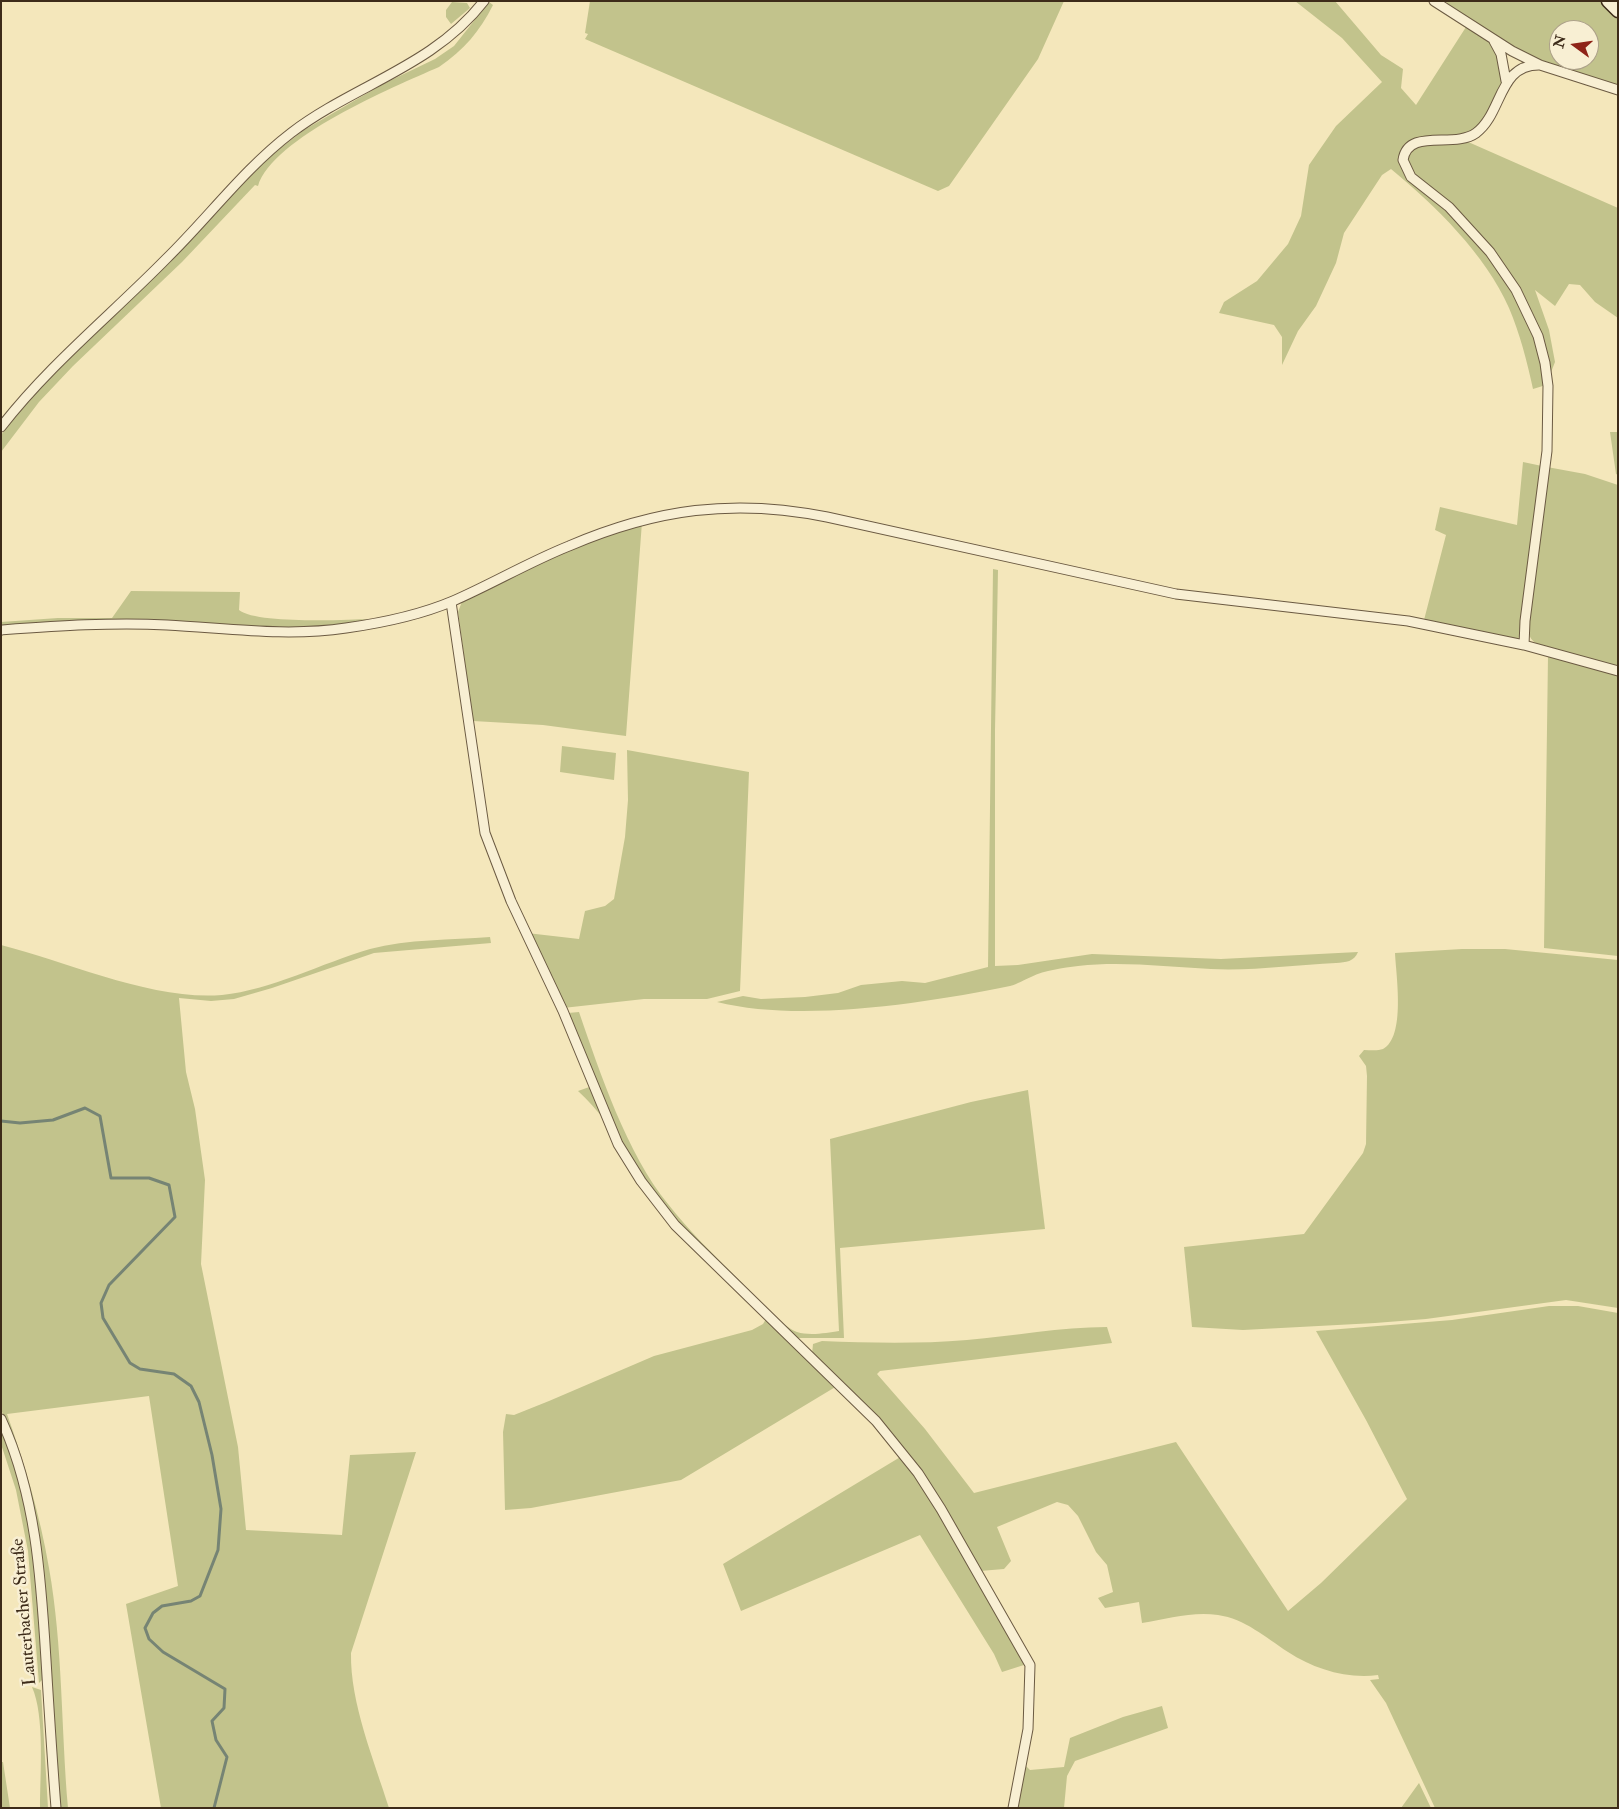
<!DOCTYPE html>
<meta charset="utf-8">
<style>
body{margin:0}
#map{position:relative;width:1619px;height:1809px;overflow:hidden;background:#f4e7bb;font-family:"IM FELL Double Pica",serif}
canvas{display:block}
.frame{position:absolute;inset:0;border:2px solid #3d2b19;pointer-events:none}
.north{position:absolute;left:1549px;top:20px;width:50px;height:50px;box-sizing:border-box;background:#f8efd3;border:1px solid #ada189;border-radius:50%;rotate:284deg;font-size:14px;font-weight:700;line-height:20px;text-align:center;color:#3d2b19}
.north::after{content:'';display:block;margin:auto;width:18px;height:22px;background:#8f2418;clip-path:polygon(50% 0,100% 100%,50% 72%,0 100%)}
</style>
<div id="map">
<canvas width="1619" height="1809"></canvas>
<div class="frame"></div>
<div class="north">N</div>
</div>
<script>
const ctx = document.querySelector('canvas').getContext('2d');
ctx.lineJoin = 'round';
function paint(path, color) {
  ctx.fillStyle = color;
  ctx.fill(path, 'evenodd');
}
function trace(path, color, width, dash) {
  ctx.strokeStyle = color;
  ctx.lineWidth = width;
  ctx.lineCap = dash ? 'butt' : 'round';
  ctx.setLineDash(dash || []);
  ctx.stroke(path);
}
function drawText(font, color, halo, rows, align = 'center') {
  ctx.font = font + ' "IM FELL Double Pica",serif';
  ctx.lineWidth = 5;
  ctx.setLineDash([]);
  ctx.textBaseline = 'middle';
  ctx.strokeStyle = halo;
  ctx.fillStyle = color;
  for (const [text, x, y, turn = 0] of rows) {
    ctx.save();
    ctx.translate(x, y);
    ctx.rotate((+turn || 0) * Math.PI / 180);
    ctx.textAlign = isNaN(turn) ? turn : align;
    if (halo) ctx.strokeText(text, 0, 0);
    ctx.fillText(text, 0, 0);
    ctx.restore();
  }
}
const green = new Path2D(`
 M590 1H1064L1038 59 949 186 938 191 585 39 588 34 585 33Z
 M1295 1H1335L1381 55 1403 69 1401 88 1416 105 1466 27C1474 32 1486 37 1492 44 1498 52 1504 66 1503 76 1503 92 1485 125 1472 132 1457 139 1442 137 1426 136L1423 142 1466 141 1618 208V318L1595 302 1580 285 1569 284 1555 306 1535 290 1549 330 1555 362 1546 385 1533 389C1527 361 1520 334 1509 308 1486 255 1435 205 1391 169L1382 175 1344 233 1336 263 1316 306 1298 331 1282 365V337L1274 325 1219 313 1224 302 1257 281 1288 244 1301 216 1309 165 1336 126 1382 82 1342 38Z
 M1447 1H1601L1618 18V87L1554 67 1500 40 1446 5ZM1559 30H1589V60H1559Z
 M452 2 467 3 470 8 451 24 446 17V10Z
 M489 2 493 5C480 31 464 50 439 67 393 87 272 138 258 186L255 185 182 262 73 366 39 402 1 452V435L24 405 63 364 145 286 270 156 304 130 383 84 435 59 454 46Z
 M1610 432H1618V475L1616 474Z
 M1523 462 1542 466 1520 636 1516 641 1424 620 1446 535 1435 530 1440 507 1517 525Z
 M1547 467 1585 474 1618 485V667L1542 646C1528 641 1528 633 1528 618Z
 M642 522 626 736 543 725 473 721 458 612 463 599 577 546Z
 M993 569 998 570 995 730V966L1018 965 1092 954 1221 959 1358 952C1354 962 1346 962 1336 963 1295 965 1252 971 1211 969 1167 967 1123 961 1078 966 1063 968 1045 970 1031 977 1023 980 1018 984 1010 986 926 1003 800 1023 717 1002L743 996 761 999 805 997 838 993 861 985 902 981 925 983 988 967Z
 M131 591 240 592 239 610C256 624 345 620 370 619 285 637 198 621 112 620 75 620 38 623 1 626V622L58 618H112Z
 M1548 656 1618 674V956L1544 948Z
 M562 746 616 753 614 780 560 772Z
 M627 750 749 772 740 991 707 999H644L563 1008 527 933 579 939 585 911 605 906 614 899 625 837 628 800Z
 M490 937 491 943 374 953 272 988 234 999 211 1001 179 998 186 1072 195 1109 205 1180 201 1264 238 1447 246 1530 342 1535 350 1455 416 1452 351 1653C350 1703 374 1760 389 1808H161L126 1604 178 1586 149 1396 7 1414C25 1465 40 1515 49 1568 63 1647 61 1728 68 1808H59L39 1533 28 1482 1 1409V945C68 962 154 1001 222 995 271 990 322 963 370 949 408 939 451 940 490 937Z
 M1462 949H1505L1618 960V1308L1566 1300 1426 1319 1375 1323 1243 1330 1192 1327 1184 1247 1304 1234 1363 1153 1366 1144 1367 1076 1366 1066 1359 1056 1364 1050C1370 1050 1378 1051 1383 1049 1406 1037 1396 975 1395 953Z
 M579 1012C600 1073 627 1154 668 1204 689 1231 714 1255 738 1279 750 1292 782 1327 797 1332 809 1336 827 1333 839 1331L830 1139 971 1102 1028 1090 1045 1229 840 1248 844 1338H795C754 1298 711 1260 673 1219 637 1179 618 1127 578 1091L595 1085 568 1013Z
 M1549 1306H1578L1618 1313V1808H1435L1386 1703 1370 1680 1379 1679 1378 1675C1346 1679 1314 1669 1288 1652 1265 1637 1245 1619 1218 1615 1193 1611 1167 1619 1142 1623L1139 1602 1105 1608 1098 1598 1113 1592 1107 1565 1096 1552 1078 1516 1068 1505 1057 1502 997 1527 1011 1561 1004 1569 980 1571 920 1472 812 1354 813 1344 822 1341C870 1343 919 1344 967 1340 1014 1336 1060 1327 1107 1327L1112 1343 880 1371 877 1374 925 1429 974 1493 1176 1442 1288 1611 1321 1583 1407 1499 1366 1420 1316 1331 1452 1320Z
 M766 1319 837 1386 681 1480 531 1508 505 1510 503 1432 506 1414 514 1415 549 1401 654 1356 752 1330 763 1324Z
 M1 1426C33 1510 39 1591 43 1679L39 1683 28 1551 16 1490 1 1444Z
 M902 1456 943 1517 1027 1664 1002 1672 994 1654 920 1535 741 1611 723 1564Z
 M32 1687 41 1690 48 1808H40C40 1775 45 1716 32 1687Z
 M1162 1706 1168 1728 1075 1761 1067 1776 1064 1808H1015L1025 1765 1030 1770 1064 1767 1070 1738 1123 1717Z
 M1 1762H3L10 1808H1Z
 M1419 1783 1431 1808H1401Z`);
const stream = new Path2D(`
 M1 1121 20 1123 53 1120 85 1108 100 1116 111 1178H149L169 1185 175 1217 109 1285 101 1303 103 1318 130 1363 140 1369 174 1374 191 1386 199 1402 212 1455 221 1509 218 1550 200 1596 191 1601 162 1606 153 1613 145 1628 149 1639 163 1652 225 1689 224 1708 212 1721 216 1740 227 1757 214 1808`);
const street = new Path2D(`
 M1434 1 1512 51 1540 65 1618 90
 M1494 41 1501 54 1506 81
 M1 427C49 365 111 315 166 259 208 218 244 169 291 133 354 85 434 66 484 1
 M451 602 485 833 511 901 563 1011 618 1144 641 1181 675 1225 876 1421 918 1473 941 1509 1030 1665 1028 1729 1013 1808
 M1 630C57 626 112 622 167 625 227 628 286 637 346 628 382 623 420 615 453 601 492 584 529 562 569 546 655 509 734 498 827 517L1176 594 1408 621 1524 645 1618 671
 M1524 645 1525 621 1547 451 1548 386 1545 363 1538 336 1516 290 1490 252 1449 207 1411 177 1403 160C1408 127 1454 149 1476 133 1503 113 1498 64 1540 65
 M1 1419C36 1495 41 1578 46 1660 49 1709 52 1758 56 1808`);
const secondary = new Path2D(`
 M1608 1 1618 11`);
const streetNames = [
 ["Lauterbacher Straße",25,1612,-95]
];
paint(green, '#c2c38c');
trace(stream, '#768474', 3);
trace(street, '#6b5a42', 11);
trace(secondary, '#3d2b19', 15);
trace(street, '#f8efd3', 9);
trace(secondary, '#f8efd3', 12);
drawText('18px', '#3d2b19', '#f8efd3', streetNames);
</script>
